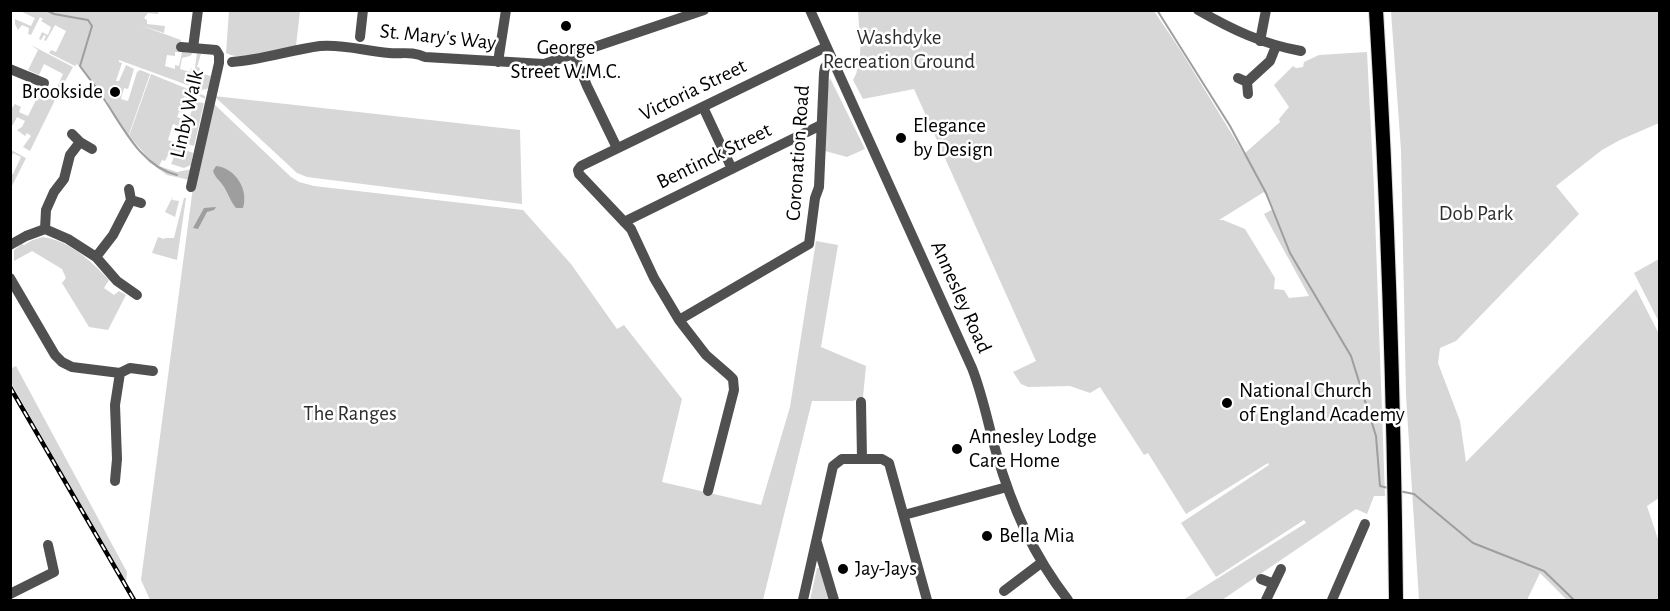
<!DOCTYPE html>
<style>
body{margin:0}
#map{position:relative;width:1670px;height:611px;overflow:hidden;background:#fff;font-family:"Alegreya Sans",sans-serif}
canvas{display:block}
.frame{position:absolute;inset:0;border:12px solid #000;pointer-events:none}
</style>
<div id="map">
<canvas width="1670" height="611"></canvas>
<div class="frame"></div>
</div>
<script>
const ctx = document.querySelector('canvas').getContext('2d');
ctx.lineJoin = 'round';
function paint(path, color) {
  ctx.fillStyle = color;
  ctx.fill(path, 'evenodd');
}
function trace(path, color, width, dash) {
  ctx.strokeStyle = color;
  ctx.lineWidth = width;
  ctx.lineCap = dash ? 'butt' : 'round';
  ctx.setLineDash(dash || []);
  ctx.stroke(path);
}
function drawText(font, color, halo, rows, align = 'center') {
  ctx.font = font + ' "Alegreya Sans",sans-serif';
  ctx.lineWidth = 5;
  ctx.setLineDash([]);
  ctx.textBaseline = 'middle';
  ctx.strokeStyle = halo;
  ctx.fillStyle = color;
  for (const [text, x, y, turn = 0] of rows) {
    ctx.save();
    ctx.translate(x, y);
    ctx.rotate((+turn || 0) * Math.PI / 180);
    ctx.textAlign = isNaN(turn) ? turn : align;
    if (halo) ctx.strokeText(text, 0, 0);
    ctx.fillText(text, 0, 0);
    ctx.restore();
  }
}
const green = new Path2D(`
 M20 11H159L158 14 148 13 144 18 147 20V24L165 26 164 33 139 25 181 40 179 52H175V56L167 55 165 66 175 69V65L179 66 182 52 193 53 190 56 182 58 180 69 190 72 191 68H195L197 53 201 54 197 67 200 68 199 73 211 76 213 63 209 87 207 89 201 90 119 60V62L122 63 116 81H119L126 65 134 69 128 89 124 88 121 99 128 101 137 72 140 70 150 74 128 137 107 104 108 102 77 64 75 66 49 53 51 50 56 52 66 31 55 25 46 41 44 40 46 36 44 35 41 40 39 39 42 32 48 35 51 27 41 21 43 19 40 17 31 35 28 34 29 28 22 25 18 30 15 24V19L31 26 35 18Z
 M229 11H300L296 46C278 49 242 62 226 53Z
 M858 11H1154L1181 51 1244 154 1280 122 1279 119 1289 107 1274 85 1293 66 1296 68 1303 67 1304 62 1319 55 1367 52 1374 189 1385 496H1374L1367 514 1356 509 1222 600H1183L1306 523 1304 520 1216 577 1181 523 1269 465 1268 463 1186 514 1148 453 1144 455 1100 387 1090 393 1070 386 1028 387 1021 384 1013 372 1036 361 914 89 863 99 853 80C865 61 859 32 858 11ZM1264 192 1273 209 1264 214 1309 296 1289 298 1284 290 1274 289 1275 278 1245 229 1223 220H1219Z
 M1391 11H1659V123L1620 140 1602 150 1556 186 1579 214 1456 341 1440 348 1438 363 1460 421 1466 462 1636 289 1659 334V498L1647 506 1659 542V600H1567L1540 573 1527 600H1419L1406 395 1401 150Z
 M31 45 73 67 63 85 71 95 64 101 60 97 56 98 30 151 23 147 31 136 27 133 25 136 17 130 22 127 25 121 17 117 13 125H11V109L15 104 21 107 19 112 28 116 40 92 47 96 49 92 54 94 63 74 44 64 39 75 28 70 38 50Z
 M151 74 205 96V99L197 95 194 101 184 97 182 103 185 104 183 113 179 112 177 117 188 121 195 102 204 103 194 146 180 142 178 147 193 153 191 165 184 168 171 164 174 157 168 155 165 161 162 160 159 166 177 172 192 169 190 180 167 175 149 162 150 160 129 136ZM173 124 183 128 177 143 168 140Z
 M830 78 865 149 847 157 825 151 828 85Z
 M214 96 520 130 522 204 307 177 297 173Z
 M213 103 291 177 299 182 314 186 523 210 571 264 617 329 624 325 682 399 662 482 761 505 790 407 816 241 838 245 821 347 866 366 863 397 853 401H812L763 600H150L141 580 193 187Z
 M11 150 26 158 11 188V174H13L21 157 13 153 11 158Z
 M173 196 172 200 179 201 175 217 165 212Z
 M184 198H186L177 260 152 253 158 237 164 239 165 238H174Z
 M43 237C70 241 90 260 109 280L104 288 114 295 119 291 126 295 108 330 89 327 62 283 66 278 62 269 32 251 14 261V250L22 244 24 245 33 240Z
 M1659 259V322L1634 273Z
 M16 366 127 572 126 583 11 383V367L12 368Z
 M817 568H820L829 600H810Z`);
const water = new Path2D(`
 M216 166C235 168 249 189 243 208H236C230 201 228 192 222 184 218 179 215 177 213 171Z
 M216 207 214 210 207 212 198 229 193 228 204 208Z`);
const stream = new Path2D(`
 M46 10 54 14 88 20 92 26 80 66C87 76 95 85 102 96 122 125 140 166 177 175
 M1157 10 1230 126 1266 193 1290 253 1351 356 1376 436 1380 486 1388 488
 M1399 491 1414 494 1473 543 1544 571 1574 600`);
const minor = new Path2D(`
 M810 10 972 368C983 396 988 424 996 452 1012 507 1033 555 1068 600
 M1198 10C1231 29 1262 44 1301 51
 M360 37 363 10
 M1260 41 1266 10
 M181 47 216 50 219 55V63L191 187
 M193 48 198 10
 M574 54 587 86 617 148
 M232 62C262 60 290 50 320 46 344 44 365 51 389 53 403 54 412 51 425 57L544 64 704 10
 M498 62 506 10
 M10 69 44 83
 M1238 78 1247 82 1248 94
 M1247 82 1270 61 1276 46
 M703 107 732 169
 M72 134 80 142 92 149
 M129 189 131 200 141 203
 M624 222 821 125
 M45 229 46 210 54 192 64 179 70 155 80 142
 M10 245 26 236 45 229 68 239 96 257 117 281 137 295
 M96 257 113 235 131 200
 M10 278 55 355 62 362 72 367 120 373 130 368 153 371
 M679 320 809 244 815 198 819 187 824 73 825 67 833 61
 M861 402 862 459
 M115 481 117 459 115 405 120 373
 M708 491 734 390 733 379 729 375 706 355 679 320 654 278 631 229 579 174 578 170 581 166 826 47
 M904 515 1007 487
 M817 543 834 600
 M1261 579 1274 584
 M1004 591 1041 563
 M10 594 54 572 48 545
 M803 600 833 466 842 459H882L889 463 927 600
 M1266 600 1281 569
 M1332 600 1365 524`);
const major = new Path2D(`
 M1376 10C1388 207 1394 404 1396 600`);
const rail = new Path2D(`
 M10 387 134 600`);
const markers = [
 [566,26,6,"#000"],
 [115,92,6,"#000"],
 [901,138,6,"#000"],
 [1227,403,6,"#000"],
 [957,449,6,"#000"],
 [987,536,6,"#000"],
 [843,569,6,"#000"]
];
const streetNames = [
 ["St. Mary's Way",438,37,6],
 ["Victoria Street",693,90,-26],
 ["Linby Walk",187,114,-77],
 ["Coronation Road",798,153,-86],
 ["Bentinck Street",714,156,-26],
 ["Annesley Road",961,297,66]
];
const parkNames = [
 ["Washdyke",899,38],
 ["Recreation Ground",899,62],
 ["Dob Park",1476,214],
 ["The Ranges",350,414]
];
const poiNames = [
 ["George",566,48,"center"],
 ["Street W.M.C.",566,72,"center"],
 ["Brookside",103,92,"right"],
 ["Elegance",913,126],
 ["by Design",913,150],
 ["National Church",1239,391],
 ["of England Academy",1239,415],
 ["Annesley Lodge",969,437],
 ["Care Home",969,461],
 ["Bella Mia",999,536],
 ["Jay-Jays",855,569]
];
paint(green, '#d7d7d7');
paint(water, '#9e9e9e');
trace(stream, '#9e9e9e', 2);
trace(major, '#dbdbdb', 16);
trace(minor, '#505050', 10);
trace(major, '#000', 14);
trace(rail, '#000', 4.5);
trace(rail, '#fff', 2, [7]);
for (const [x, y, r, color] of markers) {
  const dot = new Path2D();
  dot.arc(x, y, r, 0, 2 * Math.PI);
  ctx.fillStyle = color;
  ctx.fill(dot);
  trace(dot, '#fff', 2);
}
drawText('21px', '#000', '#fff', streetNames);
drawText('21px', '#2e2e2e', '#fff', parkNames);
drawText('21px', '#000', '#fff', poiNames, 'left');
</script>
